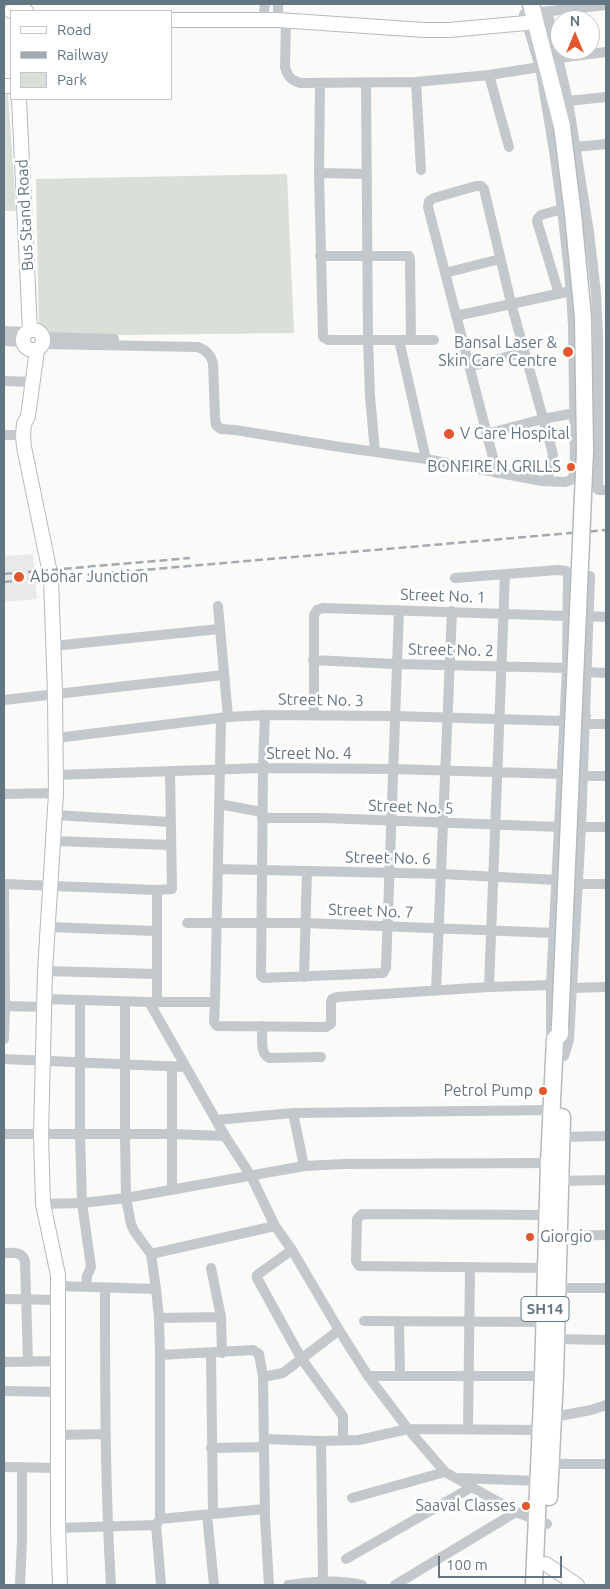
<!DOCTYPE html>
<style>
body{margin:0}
#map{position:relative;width:610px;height:1589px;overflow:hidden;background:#fafaf8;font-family:Ubuntu,sans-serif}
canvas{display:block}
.frame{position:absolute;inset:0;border:5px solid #657683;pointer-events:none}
.legend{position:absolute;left:10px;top:10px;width:162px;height:90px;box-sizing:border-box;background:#fff;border:1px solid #c1c8cd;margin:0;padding:6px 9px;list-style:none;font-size:15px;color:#657683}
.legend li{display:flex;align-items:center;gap:10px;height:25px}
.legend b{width:25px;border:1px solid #c1c8cd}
.north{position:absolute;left:550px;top:10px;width:50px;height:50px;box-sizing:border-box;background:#fff;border:1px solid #c1c8cd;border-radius:50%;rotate:0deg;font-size:14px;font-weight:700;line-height:20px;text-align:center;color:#657683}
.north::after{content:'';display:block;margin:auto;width:18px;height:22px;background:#e4572e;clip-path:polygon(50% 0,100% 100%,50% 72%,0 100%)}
.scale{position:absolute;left:438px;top:1556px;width:124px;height:22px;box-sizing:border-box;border:2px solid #657683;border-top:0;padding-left:6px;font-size:15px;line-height:18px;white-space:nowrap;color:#657683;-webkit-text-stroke:4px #fff;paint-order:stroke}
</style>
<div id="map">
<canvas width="610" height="1589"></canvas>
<div class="frame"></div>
<ul class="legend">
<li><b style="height:6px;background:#fff"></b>Road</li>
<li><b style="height:6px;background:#a2aab0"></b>Railway</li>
<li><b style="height:14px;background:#dadfd7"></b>Park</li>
</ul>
<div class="north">N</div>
<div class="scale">100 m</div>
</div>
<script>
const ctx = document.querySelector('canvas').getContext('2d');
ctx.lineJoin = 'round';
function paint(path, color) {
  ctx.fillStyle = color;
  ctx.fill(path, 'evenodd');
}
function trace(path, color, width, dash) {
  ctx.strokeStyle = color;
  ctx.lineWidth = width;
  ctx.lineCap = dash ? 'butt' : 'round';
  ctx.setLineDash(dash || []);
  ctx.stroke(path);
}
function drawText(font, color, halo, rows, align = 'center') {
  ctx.font = font + ' Ubuntu,sans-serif';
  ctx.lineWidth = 5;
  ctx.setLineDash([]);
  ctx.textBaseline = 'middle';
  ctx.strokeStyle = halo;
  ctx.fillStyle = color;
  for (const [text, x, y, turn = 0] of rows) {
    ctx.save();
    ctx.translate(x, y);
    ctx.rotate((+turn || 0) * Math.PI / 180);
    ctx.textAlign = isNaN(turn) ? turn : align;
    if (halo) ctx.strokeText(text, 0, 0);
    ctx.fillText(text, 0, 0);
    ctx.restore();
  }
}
const built = new Path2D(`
 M33 554 37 599 4 602V556Z`);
const green = new Path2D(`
 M8 94 16 211H4V95Z
 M287 174 294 333 39 336 36 179Z`);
const street = new Path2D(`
 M547 11 568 101 589 232 596 293 598 337V490H606
 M264 12 265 4
 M542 12 606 5
 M278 20V4
 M286 21 285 67C288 77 291 80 300 83L416 82 489 75 540 67
 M558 58 606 52
 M489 75 509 147
 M416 82 421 170
 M320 83 319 173 323 337 328 340H434
 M366 83 368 340 370 396 375 452
 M568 101 606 97
 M575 147 606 144
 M319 173 367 174
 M320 256H409L410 259 411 340
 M445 273 500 259
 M559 294 537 221 538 218 541 215 562 209
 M456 316 571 291
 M4 331 26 332
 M43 337 114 339
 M399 340 426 459
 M4 341 23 342
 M42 344 198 347C206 350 211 355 213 363L215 417 216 425 221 429 235 430 340 447 426 459 542 481 565 482 571 480 574 475 575 463 573 326 571 291 562 209 554 151 540 67 524 14
 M469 367 524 352
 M4 381 32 382
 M486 434 543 419 575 413
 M4 435H23
 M497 473 428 207 429 201 434 198 476 186H481L484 189 511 303 553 454 547 481
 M455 578 558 570 566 571 568 574 567 669 551 985V1045
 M218 606 228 717
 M589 616 606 617
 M53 646 219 629
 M313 660 396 664 571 668
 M587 672 606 673
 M4 700 223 675
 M314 714V615L317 610 323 608 568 616
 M265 715 263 768 261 976 264 978 383 973 386 968 399 610
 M586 724H606
 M56 738 228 717 265 715 394 716 564 721 586 716
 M56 775 263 768 393 769 561 774
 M583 776H606
 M4 794 56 793
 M219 804 262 812
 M55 815 170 822
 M262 818H324L559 827
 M581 827H606
 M53 841 170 845
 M218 869 442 874 556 880
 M4 884 157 890 172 889 170 771
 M578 884H606
 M4 887 5 1006 4 1039
 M187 923H306L554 933
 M47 927 156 931
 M45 971 157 974
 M304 977 307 871
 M489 987 505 574
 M572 988 606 987
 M436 990 452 611
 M45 999 149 1002 225 1136 251 1176 275 1226 292 1250 339 1330 368 1376 408 1429 445 1472 516 1512 547 1524
 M80 1000V1134L82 1203 91 1267 87 1276 86 1287
 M125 1002V1134L126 1198 131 1224 134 1231 151 1254 156 1289 159 1318 160 1355V1519
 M149 1002H215L221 719
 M215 1002 214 1022 217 1026 326 1027 331 1024V1002L332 999 337 997 489 987 551 985
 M157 1003V890
 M4 1006 45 1007
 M262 1026C263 1036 259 1053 269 1058L321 1057
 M564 1056 569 1040 581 827 590 576
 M4 1059 186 1067
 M172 1066V1190
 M293 1113 304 1166
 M216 1120 293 1113 557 1110
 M4 1134H172L225 1136
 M561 1137 606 1136
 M561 1181 606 1180
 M43 1204 82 1203 126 1198 304 1166 344 1164 549 1163
 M559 1236 606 1235
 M292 1250 257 1275V1278L301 1358 343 1416V1440
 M4 1253C13 1253 22 1251 25 1261L28 1362
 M151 1254 275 1226
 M550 1268 359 1266 356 1261 357 1219 362 1214 551 1215
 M59 1286 156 1289
 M105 1288C105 1387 105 1486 111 1585
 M558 1288H606
 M4 1299 59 1300
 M221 1317 222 1353
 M159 1318 221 1317 211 1268
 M364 1321 548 1322
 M399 1321 400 1375
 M556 1339 606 1340
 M211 1353 213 1514
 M160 1355 253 1350 259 1354 263 1377 283 1373 339 1330
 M4 1362 59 1361
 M368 1376H547
 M263 1377 265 1518 269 1585
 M4 1391 59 1392
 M554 1417 591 1410 606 1405
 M468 1429 470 1268
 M58 1435 105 1434
 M264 1439 321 1441 359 1440 408 1429 545 1430
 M321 1441 323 1581
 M211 1448 264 1447
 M551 1464H606
 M4 1467 58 1468
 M460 1478 539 1481
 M352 1498 445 1472
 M207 1515 214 1585
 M156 1525 161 1585
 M58 1528 156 1525 160 1519 265 1509
 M346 1559 472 1487
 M20 1585 22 1540V1467
 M288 1585C313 1582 337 1579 362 1585
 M395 1585 516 1512`);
const secondary = new Path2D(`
 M11 11 17 7H21L26 11
 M171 20H278L424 30H449L526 23 535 21
 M4 86H11
 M19 99 30 330
 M23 340a10 10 0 1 1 20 0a10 10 0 1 1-20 0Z
 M37 350 28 416 24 424 23 435 24 447 51 578 55 694 56 793 45 971 41 1135 43 1204 58 1275V1528L60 1585
 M546 1564 577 1585`);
const primary = new Path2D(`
 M531 4 562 126
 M549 1497 555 1376 562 1117
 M534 1585 543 1376 549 1163 555 1039 560 1034V1026`);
const rail = new Path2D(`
 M4 574 190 558
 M4 582 606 530`);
const primaryBridge = new Path2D(`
 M560 1026 585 450 583 317 573 214 562 126`);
const markers = [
 [568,352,6,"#e4572e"],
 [449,434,6,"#e4572e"],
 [571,467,5,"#e4572e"],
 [19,577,6,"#e4572e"],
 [543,1091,5,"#e4572e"],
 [530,1237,5,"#e4572e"],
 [526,1506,5,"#e4572e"]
];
const shields = [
 [545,1309,48]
];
const shieldNames = [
 ["SH14",545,1309]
];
const streetNames = [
 ["Bus Stand Road",25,215,-93],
 ["Street No. 1",443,596,2],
 ["Street No. 2",451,650,1],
 ["Street No. 3",321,700,1],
 ["Street No. 4",309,754],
 ["Street No. 5",411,807,2],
 ["Street No. 6",388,858,1],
 ["Street No. 7",371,911,2]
];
const poiNames = [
 ["Bansal Laser &",557,343],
 ["Skin Care Centre",557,361],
 ["V Care Hospital",460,434,"left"],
 ["BONFIRE N GRILLS",561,467],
 ["Abohar Junction",30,577,"left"],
 ["Petrol Pump",533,1091],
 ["Giorgio",540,1237,"left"],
 ["Saaval Classes",516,1506]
];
paint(built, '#e8e9e9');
paint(green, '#dadfd7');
trace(secondary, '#b3babf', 16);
trace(primary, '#b5babe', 19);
trace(street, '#c3c8cc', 10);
trace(secondary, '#fff', 14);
trace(primary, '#fff', 16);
trace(rail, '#a2aab0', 2.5, [8, 4]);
trace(primaryBridge, '#b5babe', 19, []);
trace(primaryBridge, '#fff', 16);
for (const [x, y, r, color] of markers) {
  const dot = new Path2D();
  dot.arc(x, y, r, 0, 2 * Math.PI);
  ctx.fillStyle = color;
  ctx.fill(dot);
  trace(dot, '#fff', 2);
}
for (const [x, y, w] of shields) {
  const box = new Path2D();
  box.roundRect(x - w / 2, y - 12.5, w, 25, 4);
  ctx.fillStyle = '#fff';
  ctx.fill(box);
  trace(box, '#657683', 1);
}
drawText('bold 15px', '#657683', null, shieldNames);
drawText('16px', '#657683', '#fff', streetNames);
drawText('16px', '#657683', '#fff', poiNames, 'right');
</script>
